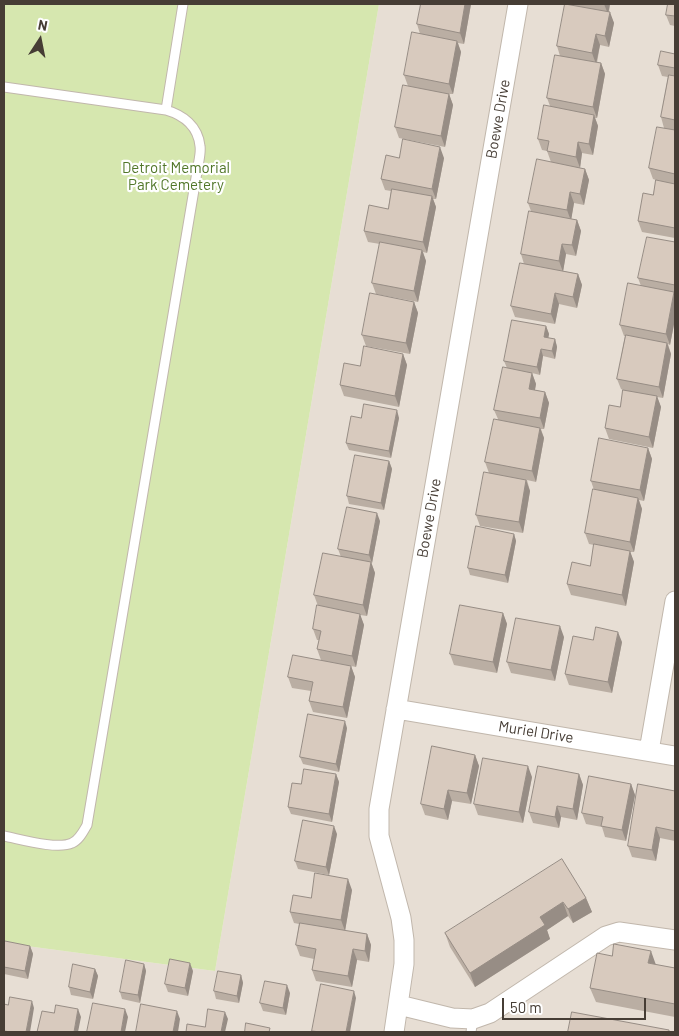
<!DOCTYPE html>
<style>
body{margin:0}
#map{position:relative;width:679px;height:1036px;overflow:hidden;background:#f3ede6;font-family:Barlow,sans-serif}
canvas{display:block}
.frame{position:absolute;inset:0;border:5px solid #463d35;pointer-events:none}
.north{position:absolute;left:15px;top:15px;width:50px;height:50px;-webkit-text-stroke:4px #fff;paint-order:stroke;rotate:11deg;font-size:14px;font-weight:700;line-height:20px;text-align:center;color:#463d35}
.north::after{content:'';display:block;margin:auto;width:18px;height:22px;background:#463d35;clip-path:polygon(50% 0,100% 100%,50% 72%,0 100%)}
.scale{position:absolute;left:502px;top:998px;width:144px;height:22px;box-sizing:border-box;border:2px solid #463d35;border-top:0;padding-left:6px;font-size:15px;line-height:18px;white-space:nowrap;color:#463d35;-webkit-text-stroke:4px #fff;paint-order:stroke}
</style>
<div id="map">
<canvas width="679" height="1036"></canvas>
<div class="frame"></div>
<div class="north">N</div>
<div class="scale">50 m</div>
</div>
<script>
const ctx = document.querySelector('canvas').getContext('2d');
ctx.lineJoin = 'round';
function paint(path, color) {
  ctx.fillStyle = color;
  ctx.fill(path, 'evenodd');
}
function trace(path, color, width, dash) {
  ctx.strokeStyle = color;
  ctx.lineWidth = width;
  ctx.lineCap = dash ? 'butt' : 'round';
  ctx.setLineDash(dash || []);
  ctx.stroke(path);
}
function drawText(font, color, halo, rows, align = 'center') {
  ctx.font = font + ' Barlow,sans-serif';
  ctx.lineWidth = 4.5;
  ctx.setLineDash([]);
  ctx.textBaseline = 'middle';
  ctx.strokeStyle = halo;
  ctx.fillStyle = color;
  for (const [text, x, y, turn = 0] of rows) {
    ctx.save();
    ctx.translate(x, y);
    ctx.rotate((+turn || 0) * Math.PI / 180);
    ctx.textAlign = isNaN(turn) ? turn : align;
    if (halo) ctx.strokeText(text, 0, 0);
    ctx.fillText(text, 0, 0);
    ctx.restore();
  }
}
const residential = new Path2D(`
 M379 4H675V1032H4V943L215 971Z`);
const green = new Path2D(`
 M4 4H379L215 971 4 943Z`);
const lane = new Path2D(`
 M4 87 166 110C183 115 198 126 200 146 201 152 199 160 198 166L87 825C83 832 79 840 72 843 57 850 20 839 4 836
 M166 110 183 4
 M471 1032 473 1019`);
const street = new Path2D(`
 M396 709 675 756
 M649 751 675 601
 M399 1005 452 1018 473 1019 490 1013 606 936 619 932 675 940
 M394 1032 404 964V940L401 918 379 836V809L518 4`);
const wall = new Path2D(`
 M421 4H471L464 44 458 43 461 52 453 94H449L453 105 445 147 399 138 395 127 408 86 404 75 420 34 417 24Z
 M569 4H610L609 12 614 23 609 47 600 45 597 63H601L605 74 597 118H595L598 126 593 155 582 153 580 168 585 169 589 180 584 205 574 203 571 219 577 220 581 231 576 256 566 254 563 271 578 274 582 285 577 308 559 304 555 324 515 317 511 306 524 264 521 254 531 211 528 203 551 162 547 151 542 150 538 139 550 106 547 98 560 56 557 46Z
 M675 4V26L670 25 666 15Z
 M675 54V238L642 232 638 221 653 195 656 180 653 179 649 168 664 128 661 117 668 77 662 76 658 65Z
 M399 158H444L436 199H433L436 207 427 253 423 252 426 261 418 302 376 294 372 283 380 244 368 242 364 231 388 209 391 191 385 190 381 179Z
 M675 242V292H674L675 294V319L670 345 668 344 671 354 663 398 657 397 661 407 653 448 609 439 605 428 620 407 623 390 621 389 617 379 625 336H624L620 325 641 286 638 278Z
 M414 302 418 313 410 354 366 346 362 335Z
 M546 326 549 334 548 338 555 339 557 347 555 359 543 356 540 375 532 373 536 384 535 390 545 392 549 403 544 429H541L544 438 536 482 527 480 530 491 523 533 480 526 476 515 489 473 485 462 498 419 494 410 507 368 504 361Z
 M403 354 407 365 399 407 344 396 340 385Z
 M399 418 391 458 349 450 346 443Z
 M648 448 652 459 644 501 639 500 642 509 634 552H630L634 562 626 606 571 595 567 584 590 566 594 545 589 544 585 533 594 490 591 481Z
 M389 461 392 469 384 510 349 504 347 496Z
 M380 521 372 563 371 562 375 573 367 616 360 615 364 625 356 667 351 666 355 677 347 718 313 712 309 701 311 691 292 688 288 677 321 660 317 649 319 640H317L313 629 318 606 314 595 341 557 338 549Z
 M514 534 516 541 508 583 470 575 468 568Z
 M503 613 507 624 497 673 454 665 450 654Z
 M564 637 555 681 511 673 507 662Z
 M593 640 622 642 612 693 569 685 565 674Z
 M347 728 339 772 303 764 300 757Z
 M475 755 479 766 471 804 452 801 448 820 425 815 421 804Z
 M336 774 339 782 332 822 291 814 288 807 301 784Z
 M579 774 583 785 577 820 561 817 559 828 533 823 529 812Z
 M532 777 523 823 478 815 474 804Z
 M631 784 635 795 626 841 605 837 602 827 586 824 582 813Z
 M675 791V841L660 838 656 861 632 857 628 846Z
 M337 834 329 875 298 869 295 861Z
 M352 890 345 931 367 934 371 945 369 962 357 960 352 987 316 981 312 970 314 959 300 956 296 945 299 924 294 923 290 912 311 898Z
 M586 898 592 912 573 923 568 916 547 930 550 939 475 987 450 947 445 933Z
 M30 946 33 954 28 979 4 974V948Z
 M144 964 146 971 140 1003 122 999 120 992Z
 M656 965 675 968V1017L596 1002 590 988Z
 M95 969 98 976 93 999 71 995 69 987Z
 M193 971 188 996 168 992 165 984Z
 M241 975 243 983 239 1003 216 999 214 991Z
 M290 993 286 1015 263 1011 260 1003Z`);
const shadedWall = new Path2D(`
 M465 4H471L464 44 460 33Z
 M604 4H610L608 14Z
 M610 12 614 23 609 47 605 36Z
 M596 34 600 45 596 64 592 53Z
 M457 41 461 52 453 94 449 84Z
 M601 63 605 74 597 118 593 107Z
 M449 94 453 105 445 147 441 136Z
 M594 115 598 126 593 155 589 144Z
 M578 142 582 153 580 168 576 157Z
 M440 147 444 158 436 199 432 189Z
 M585 169 589 180 584 205 580 194Z
 M570 192 574 203 571 221 567 210Z
 M432 196 436 207 427 253 423 242Z
 M577 220 581 231 576 256 572 245Z
 M562 244 566 254 563 272 559 261Z
 M422 250 426 261 418 302 414 291Z
 M578 274 582 285 577 308 573 297Z
 M674 292 675 294V319L670 345 666 334Z
 M555 293 559 304 555 324 551 314Z
 M414 302 418 313 410 354 406 343Z
 M546 326 549 334 547 345 544 337Z
 M555 339 557 347 555 359 552 351Z
 M667 343 671 354 663 398 659 387Z
 M541 349 543 356 540 375 537 367Z
 M403 354 407 365 399 407 395 396Z
 M532 373 536 384 533 400 529 389Z
 M545 392 549 403 544 429 540 418Z
 M657 396 661 407 653 448 649 437Z
 M397 410 399 418 391 458 389 451Z
 M540 428 544 438 536 482 532 471Z
 M648 448 652 459 644 501 640 490Z
 M389 461 392 469 384 510 381 503Z
 M526 480 530 491 523 533 519 522Z
 M638 498 642 509 634 552 630 542Z
 M377 513 380 521 372 563 369 555Z
 M514 534 516 541 508 583 505 575Z
 M630 551 634 562 626 606 622 595Z
 M371 562 375 573 367 616 363 605Z
 M503 613 507 624 497 673 493 662Z
 M360 614 364 625 356 667 352 656Z
 M560 626 564 637 555 681 551 670Z
 M618 632 622 642 612 693 608 682Z
 M351 666 355 677 347 718 343 707Z
 M345 721 347 728 339 772 336 764Z
 M475 755 479 766 471 804 467 793Z
 M528 766 532 777 523 823 519 812Z
 M336 774 339 782 332 822 329 814Z
 M579 774 583 785 577 820 573 809Z
 M631 784 635 795 626 841 622 830Z
 M448 790 452 801 448 820 444 809Z
 M557 806 561 817 559 828 555 817Z
 M334 826 337 834 329 875 326 867Z
 M656 827 660 838 656 861 652 850Z
 M348 879 352 890 345 931 341 920Z
 M586 898 592 912 573 923 568 909Z
 M563 902 568 916 547 930 550 939 475 987 470 973 540 917Z
 M367 934 371 945 369 962 365 951Z
 M30 946 33 954 28 979 25 971Z
 M353 949 357 960 352 987 348 976Z
 M651 951 656 965 648 963Z
 M190 963 193 971 188 996 185 988Z
 M144 964 146 971 140 1003 138 995Z
 M95 969 98 976 93 999 90 992Z
 M241 975 243 983 239 1003 237 996Z
 M287 985 290 993 286 1015 283 1008Z
 M354 991 356 998 350 1032H346Z
 M32 1001 34 1008 30 1032H26Z
 M78 1009 81 1017 78 1032H74Z
 M125 1009 128 1017 125 1032H121Z
 M177 1011 180 1019 178 1032H173Z
 M225 1012 228 1019 225 1032H221Z`);
const building = new Path2D(`
 M421 4H465L460 33 417 24Z
 M565 4 610 12 605 36 596 34 592 53 557 46Z
 M668 4H675V16L666 15Z
 M412 32 457 41 449 84 404 75Z
 M661 51 675 54V68L658 65Z
 M555 55 601 63 593 107 547 98Z
 M669 75 675 76V120L661 117Z
 M403 85 449 94 441 136 395 127Z
 M544 105 594 115 589 144 578 142 576 157 547 151 549 141 538 139Z
 M657 127 675 130V174L649 168Z
 M403 139 440 147 432 189 381 179 386 155 399 158Z
 M537 159 585 169 580 194 570 192 567 210 528 203Z
 M656 180 675 184V228L638 221 643 193 653 195Z
 M392 189 432 196 423 242 364 231 369 205 388 209Z
 M529 211 577 220 572 245 562 244 559 261 521 254Z
 M647 237 675 242V285L638 278Z
 M380 242 422 250 414 291 372 283Z
 M520 263 578 274 573 297 555 293 551 314 511 306Z
 M628 283 674 292 666 334 620 325Z
 M370 293 414 302 406 343 362 335Z
 M512 320 546 326 544 337 555 339 552 351 541 349 537 367 504 361Z
 M626 335 667 343 659 387 617 379Z
 M364 346 403 354 395 396 340 385 344 363 360 366Z
 M503 367 532 373 529 389 545 392 540 418 494 410Z
 M623 390 657 396 649 437 605 428 609 405 620 407Z
 M364 404 397 410 389 451 346 443 351 416 361 418Z
 M494 419 540 428 532 471 485 462Z
 M599 438 648 448 640 490 591 481Z
 M355 455 389 461 381 503 347 496Z
 M484 472 526 480 519 522 476 515Z
 M593 489 638 498 630 542 585 533Z
 M347 507 377 513 369 555 338 549Z
 M476 526 514 534 505 575 468 568Z
 M594 544 630 551 622 595 567 584 572 562 590 566Z
 M323 553 371 562 363 605 314 595Z
 M317 605 360 614 352 656 317 649 321 631 313 629Z
 M460 605 503 613 493 662 450 654Z
 M516 618 560 626 551 670 507 662Z
 M596 627 618 632 608 682 565 674 573 636 593 640Z
 M293 655 351 666 343 707 309 701 313 682 288 677Z
 M308 714 345 721 336 764 300 757Z
 M432 746 475 755 467 793 448 790 444 809 421 804Z
 M483 758 528 766 519 812 474 804Z
 M538 766 579 774 573 809 557 806 555 817 529 812Z
 M304 769 336 774 329 814 288 807 292 783 301 784Z
 M589 776 631 784 622 830 601 826 603 817 582 813Z
 M638 784 675 791V831L656 827 652 850 628 846Z
 M303 820 334 826 326 867 295 861Z
 M562 859 586 898 568 909 563 902 540 917 545 925 470 973 445 933Z
 M315 873 348 879 341 920 290 912 293 895 311 898Z
 M300 923 367 934 365 951 353 949 348 976 312 970 316 949 296 945Z
 M5 941 30 946 25 971 4 967V948Z
 M614 944 651 951 648 963 675 968V1004L590 988 597 953 612 956Z
 M170 959 190 963 185 988 165 984Z
 M126 960 144 964 138 995 120 992Z
 M73 964 95 969 90 992 69 987Z
 M218 971 241 975 237 996 214 991Z
 M265 981 287 985 283 1008 260 1003Z
 M321 984 354 991 346 1032H320L312 1031Z
 M10 997 32 1001 26 1032H11L4 1031V1004L8 1005Z
 M93 1003 125 1009 121 1032H87Z
 M141 1004 177 1011 173 1032H136Z
 M56 1005 78 1009 74 1032H37L42 1011 54 1013Z
 M208 1009 225 1012 221 1032H186L187 1024 205 1027Z
 M572 1012 669 1030V1032H568Z
 M246 1023 270 1028 269 1032H245Z`);
const streetNames = [
 ["Boewe Drive",498,119,-80],
 ["Boewe Drive",429,518,-80],
 ["Muriel Drive",536,732,9]
];
const parkNames = [
 ["Detroit Memorial",176,168],
 ["Park Cemetery",176,185]
];
paint(residential, '#e7ded4');
paint(green, '#d6e7af');
trace(lane, '#c1b7ac', 11);
trace(street, '#c1b7ac', 21);
trace(lane, '#fff', 9);
trace(street, '#fff', 19);
paint(wall, '#baaea3');
paint(shadedWall, '#978d85');
paint(building, '#d8cabe');
trace(building, '#978d85', 1);
drawText('15px', '#463d35', '#fff', streetNames);
drawText('15px', '#517729', '#fff', parkNames);
</script>
